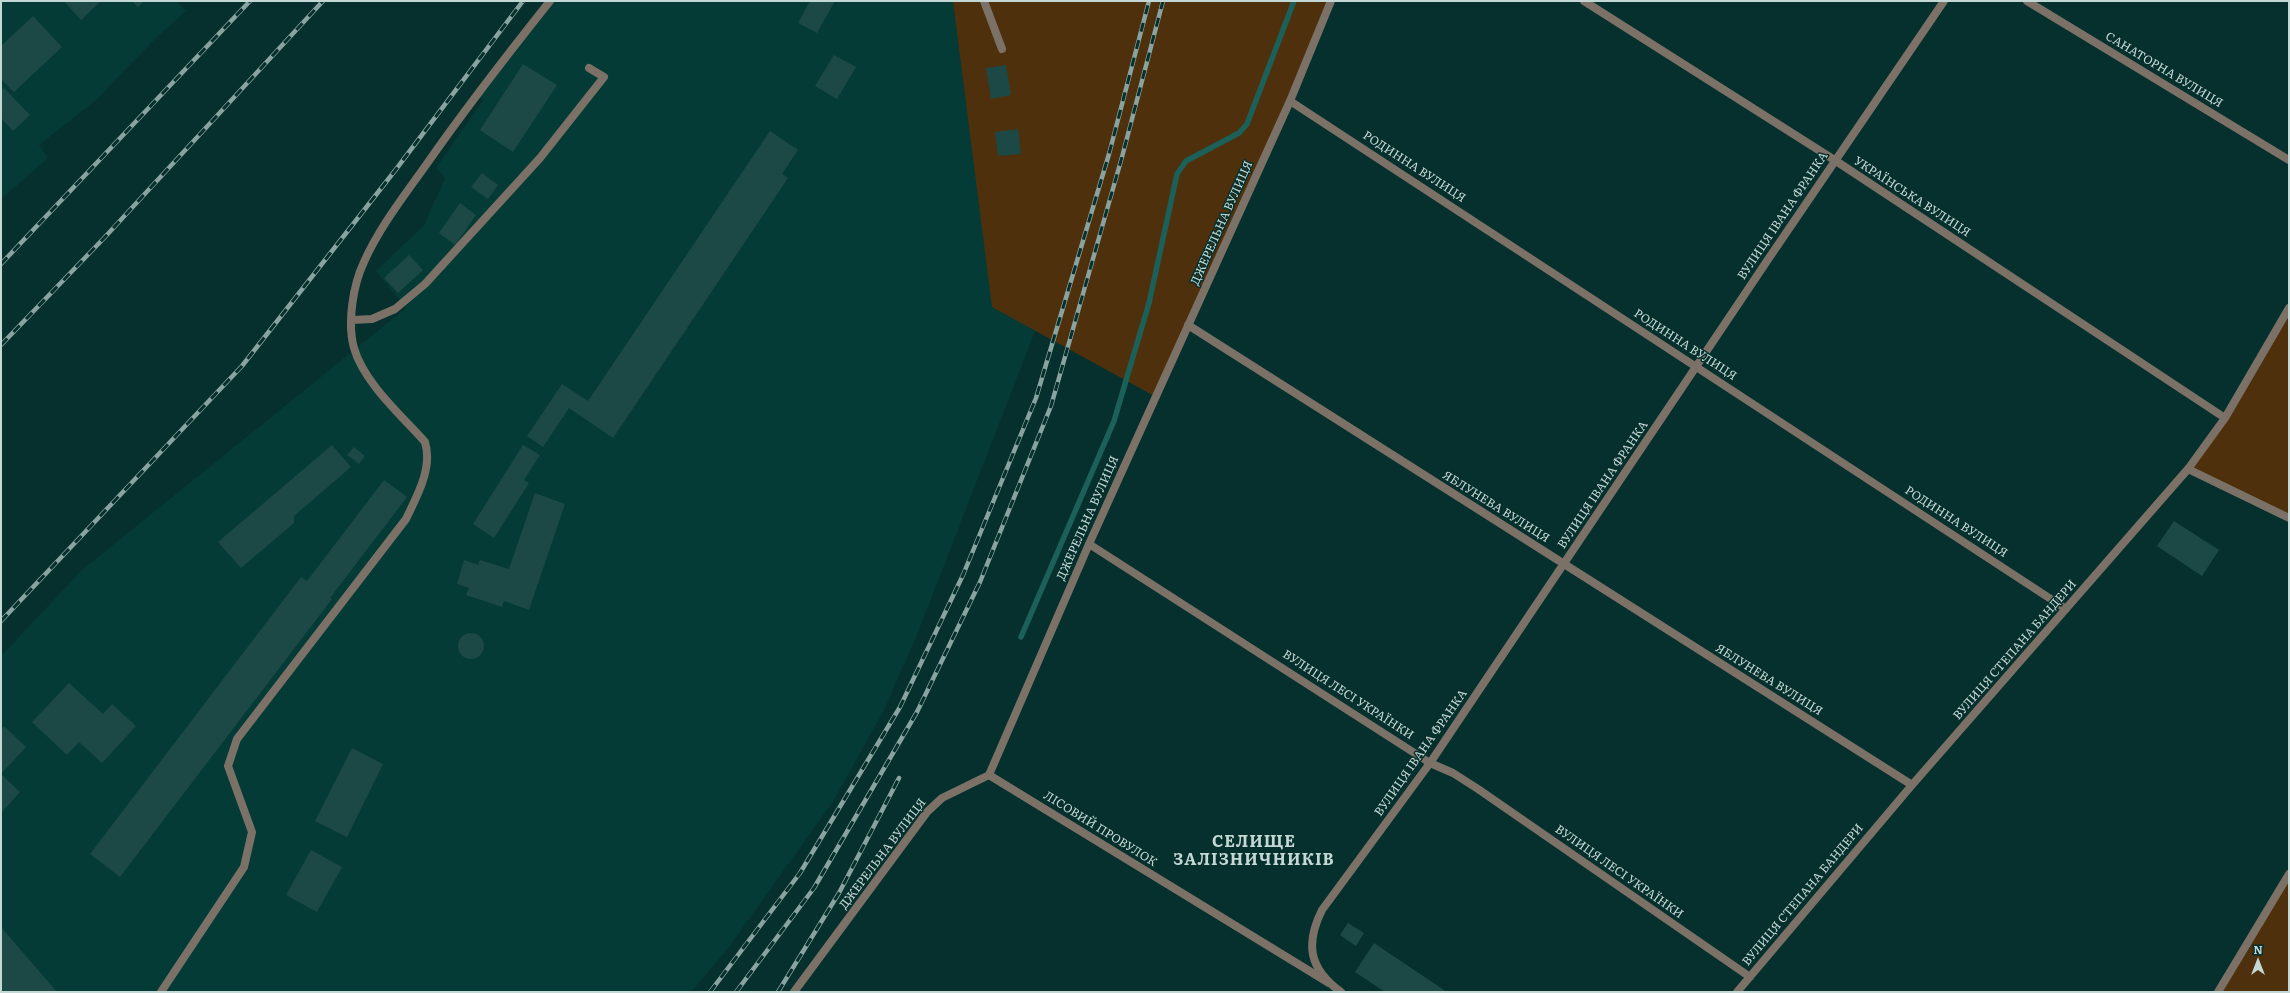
<!DOCTYPE html>
<meta charset="utf-8">
<style>
body{margin:0}
#map{position:relative;width:2290px;height:993px;overflow:hidden;background:#06302d;font-family:Literata,serif}
canvas{display:block}
.frame{position:absolute;inset:0;border:2px solid #c3d7d4;pointer-events:none}
.north{position:absolute;left:2238px;top:941px;width:40px;height:40px;-webkit-text-stroke:3px #06302d;paint-order:stroke;rotate:0deg;font-size:11px;font-weight:700;line-height:16px;text-align:center;color:#c3d7d4}
.north::after{content:'';display:block;margin:auto;width:14px;height:18px;background:#c3d7d4;clip-path:polygon(50% 0,100% 100%,50% 72%,0 100%)}
</style>
<div id="map">
<canvas width="2290" height="993"></canvas>
<div class="frame"></div>
<div class="north">N</div>
</div>
<script>
const ctx = document.querySelector('canvas').getContext('2d');
ctx.lineJoin = 'round';
function paint(path, color) {
  ctx.fillStyle = color;
  ctx.fill(path, 'evenodd');
}
function trace(path, color, width, dash) {
  ctx.strokeStyle = color;
  ctx.lineWidth = width;
  ctx.lineCap = dash ? 'butt' : 'round';
  ctx.setLineDash(dash || []);
  ctx.stroke(path);
}
function drawText(font, color, halo, rows, align = 'center') {
  ctx.font = font + ' Literata,serif';
  ctx.lineWidth = 3;
  ctx.setLineDash([]);
  ctx.textBaseline = 'middle';
  ctx.strokeStyle = halo;
  ctx.fillStyle = color;
  for (const [text, x, y, turn = 0] of rows) {
    ctx.save();
    ctx.translate(x, y);
    ctx.rotate((+turn || 0) * Math.PI / 180);
    ctx.textAlign = isNaN(turn) ? turn : align;
    if (halo) ctx.strokeText(text, 0, 0);
    ctx.fillText(text, 0, 0);
    ctx.restore();
  }
}
const built = new Path2D(`
 M1 1H177L186 11 157 37 96 100 39 145 48 158 1 199Z
 M551 1H1106L1041 316 917 635 884 710 834 800 729 947 691 992H1V656L82 570 406 308 376 271 424 225 445 178 436 168 483 100 476 94Z`);
const green = new Path2D(`
 M953 1H1331L1156 397 992 307Z
 M2289 308V518L2188 469 2225 418Z
 M2289 874V992H2218Z`);
const stream = new Path2D(`
 M1021 637 1114 421 1149 303 1177 174 1186 161 1239 133 1247 124 1294 1`);
const building = new Path2D(`
 M64 1H101L81 20Z
 M132 1H144L138 7Z
 M810 1H835L817 33 798 23Z
 M33 16 62 47 14 92 1 79V46Z
 M834 55 856 67 837 99 815 86Z
 M523 64 557 85 513 152 480 130Z
 M1006 65 1011 95 991 99 986 68Z
 M4 88 30 115 13 131 1 118V90Z
 M1018 129 1021 154 998 156 995 132Z
 M770 131 798 150 782 174 788 178 613 438 569 408 543 447 527 436 562 384 588 401Z
 M482 173 498 185 488 199 471 187Z
 M460 203 476 215 455 245 439 233Z
 M409 255 423 270 398 293 384 278Z
 M332 445 351 467 294 516V523L241 568 218 542Z
 M523 445 540 455 524 480 529 483 494 538 473 524Z
 M354 447 365 456 359 464 347 455Z
 M384 480 407 497 330 598 332 599 120 877 90 854 301 577 307 581Z
 M535 493 565 504 529 610 504 601 502 607 466 595 469 588 457 584 464 560 478 565 480 560 509 569Z
 M2174 521 2219 550 2202 576 2157 546Z
 M458 646a13 13 0 1 1 26 0a13 13 0 1 1-26 0Z
 M69 683 103 714 112 704 136 726 102 763 79 742 67 755 32 722Z
 M4 726 26 747 1 774V730Z
 M352 748 383 764 347 837 315 821Z
 M1 774 20 792 1 813Z
 M311 850 342 867 317 912 286 895Z
 M1348 923 1364 933 1356 946 1340 935Z
 M1 927 57 992H1Z
 M1374 943 1447 992H1385L1355 972Z`);
const service = new Path2D(`
 M984 1 1002 49
 M352 320 372 319 395 309 425 284 540 158 604 77 589 68
 M161 992 244 867 252 832 228 766 237 739 406 519C417 496 433 468 425 442 402 416 364 383 354 348 347 323 353 285 364 262 379 228 404 196 426 165 465 109 507 55 550 1`);
const minor = new Path2D(`
 M1584 1 1836 161 2225 418
 M2027 1 2289 160
 M1290 101 2066 609
 M1188 325 1912 785
 M2188 469 2289 518
 M1089 544 1430 763 1453 773 1478 789 1750 977
 M989 775 1329 983
 M794 992 927 812 942 798 989 775 1089 544 1290 101 1331 1
 M1737 992 1912 785 2188 469 2225 418 2289 308
 M2218 992 2289 874`);
const tertiary = new Path2D(`
 M1341 992C1309 969 1305 944 1322 910L1430 763 1769 258 1944 1`);
const rail = new Path2D(`
 M1 264 250 1
 M1 345 105 237 323 1
 M1 621 242 366 397 168 523 1
 M710 992 800 873 900 707 963 575 1036 398 1109 154 1149 1
 M736 992 814 888 917 712 980 582 1051 406 1122 157 1163 1
 M778 992 839 893 899 778`);
const streetNames = [
 ["САНАТОРНА ВУЛИЦЯ",2164,70,31],
 ["РОДИННА ВУЛИЦЯ",1414,167,33],
 ["УКРАЇНСЬКА ВУЛИЦЯ",1912,197,33],
 ["ВУЛИЦЯ ІВАНА ФРАНКА",1783,216,-56],
 ["ДЖЕРЕЛЬНА ВУЛИЦЯ",1222,223,-66],
 ["РОДИННА ВУЛИЦЯ",1685,345,33],
 ["ВУЛИЦЯ ІВАНА ФРАНКА",1603,485,-56],
 ["ЯБЛУНЕВА ВУЛИЦЯ",1496,507,32],
 ["ДЖЕРЕЛЬНА ВУЛИЦЯ",1088,518,-66],
 ["РОДИННА ВУЛИЦЯ",1956,522,33],
 ["ВУЛИЦЯ СТЕПАНА БАНДЕРИ",2015,650,-49],
 ["ЯБЛУНЕВА ВУЛИЦЯ",1769,680,32],
 ["ВУЛИЦЯ ЛЕСІ УКРАЇНКИ",1348,695,33],
 ["ВУЛИЦЯ ІВАНА ФРАНКА",1421,753,-55],
 ["ЛІСОВИЙ ПРОВУЛОК",1100,829,32],
 ["ДЖЕРЕЛЬНА ВУЛИЦЯ",883,854,-53],
 ["ВУЛИЦЯ ЛЕСІ УКРАЇНКИ",1619,872,35],
 ["ВУЛИЦЯ СТЕПАНА БАНДЕРИ",1803,895,-50]
];
const districtNames = [
 ["СЕЛИЩЕ",1254,842],
 ["ЗАЛІЗНИЧНИКІВ",1254,860]
];
paint(built, '#043b36');
paint(green, '#4e300c');
trace(stream, '#1c605a', 5.5);
paint(building, '#1c4945');
trace(service, '#7c7167', 8);
trace(minor, '#7c7167', 8);
trace(tertiary, '#7c7167', 8);
trace(rail, '#88a3a0', 4.5);
trace(rail, '#06302d', 3, [9]);
drawText('12px', '#c3d7d4', '#06302d', streetNames);
ctx.letterSpacing = '1px';
drawText('bold 16px', '#c3d7d4', '#06302d', districtNames);
ctx.letterSpacing = '0px';
</script>
